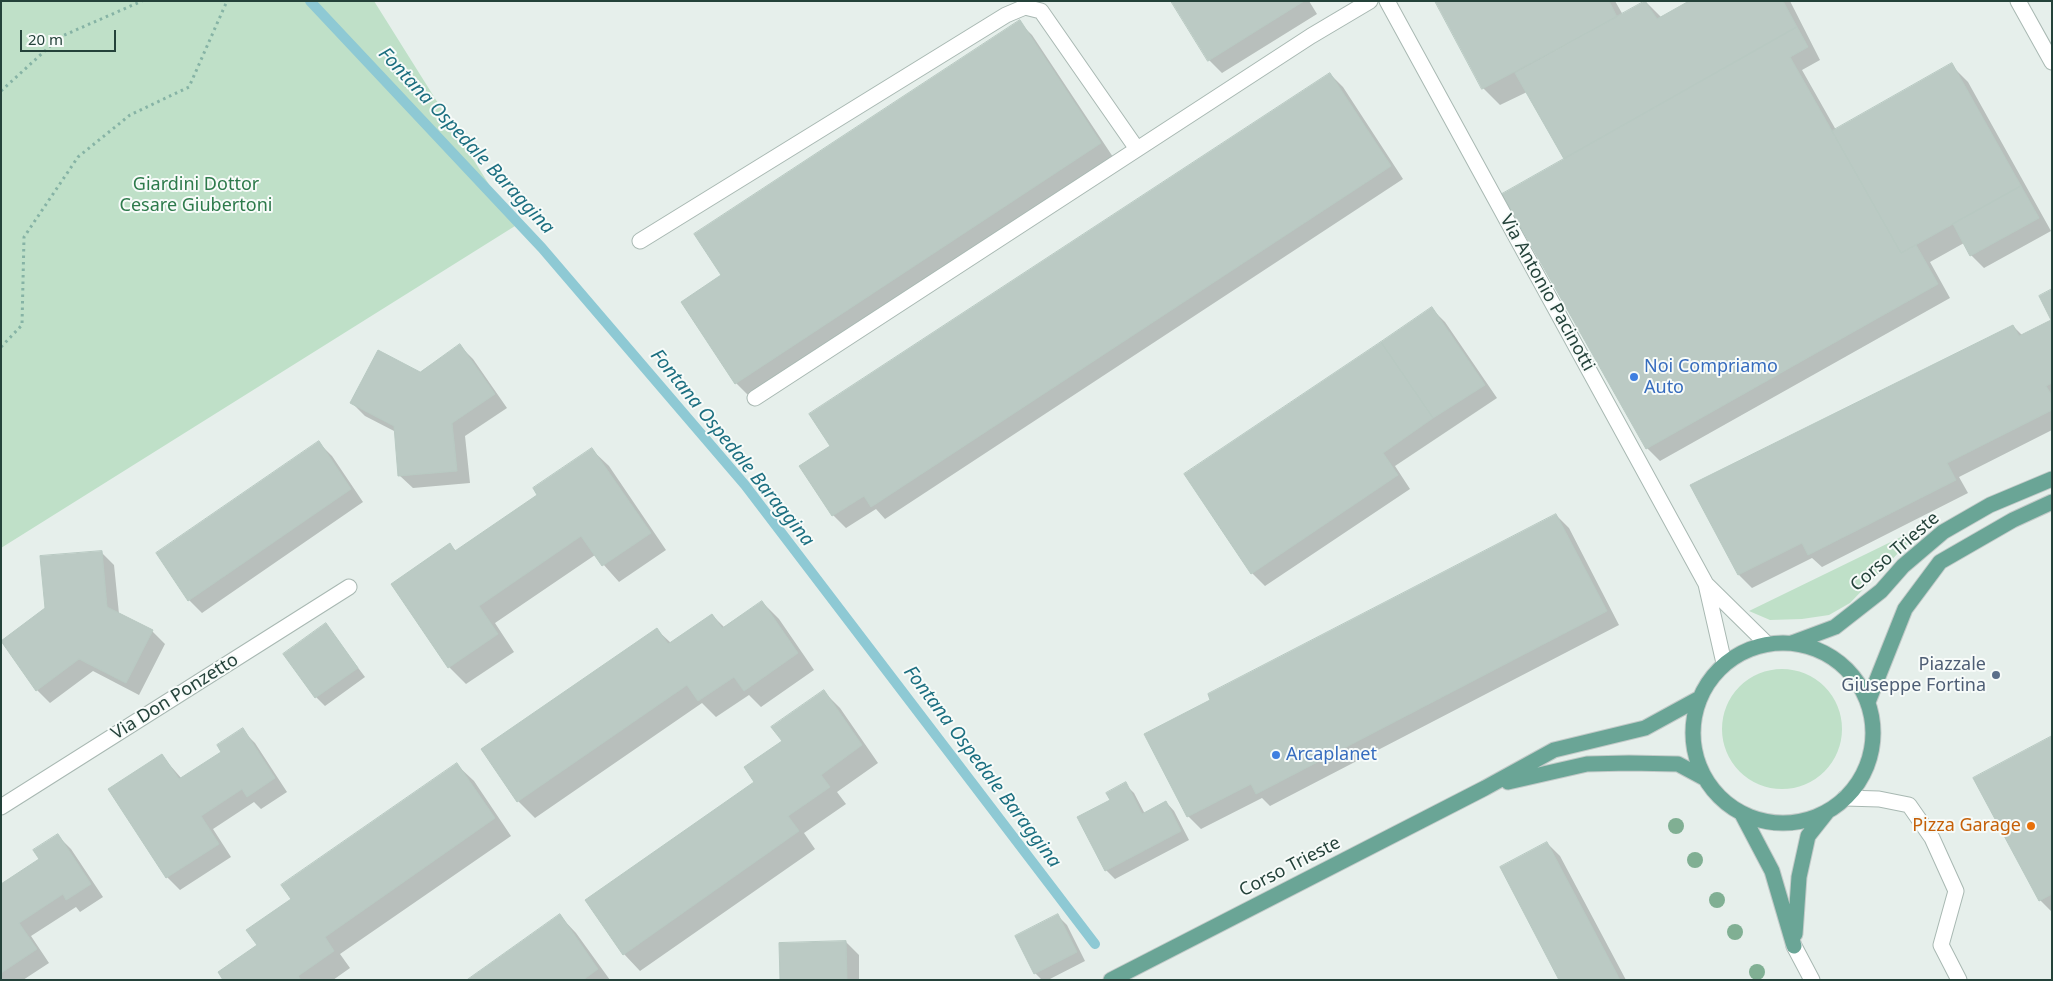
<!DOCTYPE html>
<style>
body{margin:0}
#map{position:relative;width:2053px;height:981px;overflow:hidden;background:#e6efeb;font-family:"Noto Sans",sans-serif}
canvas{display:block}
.frame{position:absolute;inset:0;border:2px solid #24423a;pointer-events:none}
.scale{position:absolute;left:20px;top:30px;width:96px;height:22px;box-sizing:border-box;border:2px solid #24423a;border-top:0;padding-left:6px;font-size:15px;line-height:18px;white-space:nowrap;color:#24423a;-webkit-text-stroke:4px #f7fbf9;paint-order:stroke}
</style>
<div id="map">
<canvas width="2053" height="981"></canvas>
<div class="frame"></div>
<div class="scale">20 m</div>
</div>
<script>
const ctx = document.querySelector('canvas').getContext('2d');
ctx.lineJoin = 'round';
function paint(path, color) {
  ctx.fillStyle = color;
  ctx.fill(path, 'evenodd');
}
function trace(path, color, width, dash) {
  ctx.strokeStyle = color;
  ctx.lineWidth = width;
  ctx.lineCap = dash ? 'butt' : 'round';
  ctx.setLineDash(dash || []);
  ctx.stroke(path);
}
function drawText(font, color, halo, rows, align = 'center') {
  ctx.font = font + ' "Noto Sans",sans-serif';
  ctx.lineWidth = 4;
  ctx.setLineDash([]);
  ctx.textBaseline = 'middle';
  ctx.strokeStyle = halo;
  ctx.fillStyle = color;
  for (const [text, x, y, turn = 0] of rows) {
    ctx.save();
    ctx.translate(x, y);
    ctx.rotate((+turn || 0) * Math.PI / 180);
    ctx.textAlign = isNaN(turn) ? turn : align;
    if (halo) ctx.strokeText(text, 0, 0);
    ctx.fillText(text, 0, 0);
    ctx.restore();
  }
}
const green = new Path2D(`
 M1 1H374L515 226 1 548Z
 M1940 518 1902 549 1850 603 1829 615 1802 619 1770 620 1749 611Z
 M1722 729a60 60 0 1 1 120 0a60 60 0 1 1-120 0Z`);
const shadow = new Path2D(`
 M1172 1H1309L1317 14 1222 73 1209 60Z
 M1436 1H1615L1623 15 1646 2 1662 18 1691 1H1790L1820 60 1802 70 1836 130 1951 65 1968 82 2051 231 1984 268 1971 255 1964 243 1930 262 1950 298 1660 461 1647 448 1565 160 1527 92 1500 105 1483 88Z
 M1019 22 1032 35 1113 157 749 396 736 383 683 302 723 276Z
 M1330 74 1343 87 1403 179 885 519 876 509 846 528 833 515 801 466 832 446Z
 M1432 309 1445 322 1497 398 1395 466 1410 489 1265 586 1252 573Z
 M2052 321V430L1959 477 1968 493 1822 567 1812 558 1752 588 1739 575 1692 485 2013 326 2023 336Z
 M460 346 473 359 507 408 465 436 470 483 413 488 399 475 396 432 365 416 352 403 420 373Z
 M319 443 332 456 363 502 202 613 189 600Z
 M592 450 609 466 666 550 619 582 595 555 495 623 514 652 466 684 449 667 450 545 457 552 539 495Z
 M1556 515 1569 528 1619 625 1270 806 1262 798 1201 829 1188 816 1146 735Z
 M101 552 114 565 119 614 152 631 165 644 139 695 93 671 50 703 37 690Z
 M762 602 779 619 814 670 761 707 749 695 716 717 702 703 535 818 518 801 482 749 657 630 671 643 712 615 725 628Z
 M326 625 365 677 325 706 316 697Z
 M824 692 840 708 878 763 837 792 846 804 804 833 815 849 640 971 624 954Z
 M242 730 255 743 287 792 261 809 254 802 213 829 231 857 180 890 167 877 162 756 182 779 223 752Z
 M2052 738V912L2040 900Z
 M457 765 474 781 511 836 340 954 350 968 333 980H225L259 945Z
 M1125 784 1134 793 1145 814 1166 802 1174 811 1189 840 1115 879 1106 870 1111 801Z
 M58 836 71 849 103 897 80 912 76 907 31 936 49 963 23 980H1V885L41 860Z
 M1547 843 1560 856 1626 980H1560Z
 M560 916 576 933 610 980H469Z
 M1058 916 1067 925 1085 961 1048 980H1042L1035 973Z
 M846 942 859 955V980H782Z`);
const stream = new Path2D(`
 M310 1 542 248 745 485 1095 944`);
const building = new Path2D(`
 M1171 1H1304L1208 61Z
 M1435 1H1609L1617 17 1482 89Z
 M1645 1 1657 19 1689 1H1783L1797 27 1564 159 1515 73Z
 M1020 20 1101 143 735 384 681 302 721 275 694 234Z
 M1797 27 1808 47 1790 57 1901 253 1916 245 1938 284 1646 449 1502 194Z
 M1952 63 2021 186 1901 253 1832 131Z
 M1330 73 1391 166 871 507 864 496 832 516 799 466 830 446 809 414Z
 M2021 186 2039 218 1970 256 1953 224Z
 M2052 289V383L2046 386 2052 396V410L1947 463 1956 480 1808 555 1802 543 1738 575 1690 485 2013 325 2019 336 2051 320 2039 296Z
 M1432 307 1485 385 1433 418 1381 342Z
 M1381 342 1433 418 1383 453 1398 475 1251 574 1184 474Z
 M460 344 495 394 452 423 457 471 398 476 394 426 350 403 378 350 420 372Z
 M319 441 351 489 188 601 156 553Z
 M592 448 651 533 602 566 581 536 479 606 498 634 448 668 391 584 450 543 455 551 537 495 533 488Z
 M1556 514 1607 611 1256 794 1251 784 1187 817 1144 734 1210 700 1208 694Z
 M102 551 107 607 153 630 126 683 79 659 36 691 1 641 45 608 40 556Z
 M762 601 798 653 744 691 734 677 698 701 687 685 517 802 481 749 657 628 668 644 712 614 722 628Z
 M326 623 358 668 315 698 283 654Z
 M824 690 862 745 821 775 830 787 788 816 799 831 623 955 585 900 754 782 744 767 782 741 771 727Z
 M243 728 275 778 247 797 242 789 201 816 219 844 166 878 108 789 162 754 179 779 221 752 217 745Z
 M2052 736V894L2039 901 1973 778Z
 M457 763 495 818 325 937 334 951 298 976 301 980H223L218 972 257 945 246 930 291 899 281 885Z
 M1126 782 1142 814 1166 801 1181 831 1105 871 1077 817 1110 800 1106 793Z
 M58 834 91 884 66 900 63 894 19 923 37 949 1 973V884L39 859 33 850Z
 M1547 842 1620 980H1559L1500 867Z
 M560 914 598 969 583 980H467Z
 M1058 914 1077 952 1034 974 1015 936Z
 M846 941 847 980H780L779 943Z`);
const path = new Path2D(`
 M1 91 60 37 142 1
 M1 347 22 325 24 237 78 157 130 115 189 87 227 1`);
const minor = new Path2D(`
 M1387 1 1706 584 1724 663
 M2018 1 2052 62
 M640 241 1006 15 1025 7 1041 11 1137 149
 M755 398 1311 36 1370 1
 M1706 584 1767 644
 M1845 798 1879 799 1909 805 1932 838 1956 891 1941 945 1959 980
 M1 807 349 587
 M1794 946 1812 980`);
const major = new Path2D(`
 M1792 643 1835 627 1881 591 1903 566 1943 532 1990 505 2052 479
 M1693 733a90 90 0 1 1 180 0a90 90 0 1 1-180 0Z
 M1868 702 1905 609 1940 562 2013 520 2052 502
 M1508 782 1587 764 1629 763 1678 764 1704 778
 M1742 814 1772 871 1794 946
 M1795 934 1799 877 1808 836 1827 812
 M1111 980 1485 788 1554 750 1645 728 1698 699`);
const trees = [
 [1676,826],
 [1695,860],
 [1717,900],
 [1735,932],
 [1757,972]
];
const markers = [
 [1634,377,5,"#3f7fe0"],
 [1996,675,5,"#5c6f8a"],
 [1276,755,5,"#3f7fe0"],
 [2031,826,5,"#e8710a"]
];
const parkNames = [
 ["Giardini Dottor",196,185],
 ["Cesare Giubertoni",196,206]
];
const streetNames = [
 ["Via Antonio Pacinotti",1547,293,61],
 ["Corso Trieste",1895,552,-41],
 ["Via Don Ponzetto",175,697,-32],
 ["Corso Trieste",1290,867,-27]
];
const shopNames = [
 ["Noi Compriamo",1644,367],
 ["Auto",1644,388],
 ["Arcaplanet",1286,755]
];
const serviceNames = [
 ["Piazzale",1986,665],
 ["Giuseppe Fortina",1986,686]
];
const foodNames = [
 ["Pizza Garage",2021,826]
];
const waterNames = [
 ["Fontana Ospedale Baraggina",466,141,47],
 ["Fontana Ospedale Baraggina",732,448,51],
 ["Fontana Ospedale Baraggina",982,767,53]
];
paint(green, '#bfe0c8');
paint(shadow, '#0003');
trace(stream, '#8ec9d4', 10);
paint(building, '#bbcac4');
trace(building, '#b8c9c2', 1);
trace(minor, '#a8b8b2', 17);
trace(major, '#c2cac8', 17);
trace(path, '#86b3a5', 3, [2.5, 4]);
trace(minor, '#fff', 15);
trace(major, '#6aa596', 15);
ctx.fillStyle = '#80af93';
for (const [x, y] of trees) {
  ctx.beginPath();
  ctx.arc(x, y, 8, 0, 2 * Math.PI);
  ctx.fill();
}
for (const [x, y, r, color] of markers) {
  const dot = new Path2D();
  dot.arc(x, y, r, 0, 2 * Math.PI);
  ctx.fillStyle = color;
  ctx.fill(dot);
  trace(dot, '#f7fbf9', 2);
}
drawText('18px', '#2d7a4b', '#f7fbf9', parkNames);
drawText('18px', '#24423a', '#f7fbf9', streetNames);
drawText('18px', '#366cbe', '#f7fbf9', shopNames, 'left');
drawText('18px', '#4e5e75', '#f7fbf9', serviceNames, 'right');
drawText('18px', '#c56008', '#f7fbf9', foodNames, 'right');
drawText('italic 19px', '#1c6f80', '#f7fbf9', waterNames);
</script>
